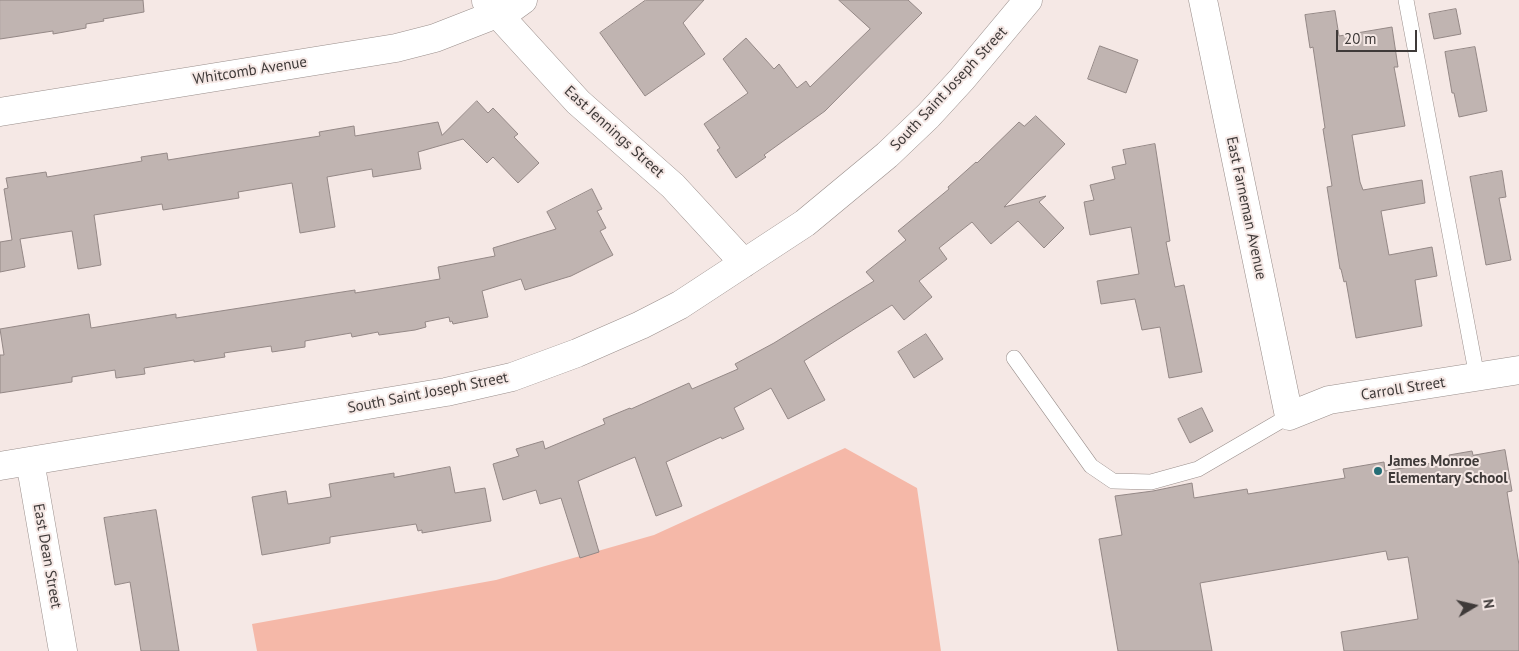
<!DOCTYPE html>
<style>
body{margin:0}
#map{position:relative;width:1519px;height:651px;overflow:hidden;background:#f5e8e5;font-family:"PT Sans",sans-serif}
canvas{display:block}
.north{position:absolute;left:1449px;top:581px;width:50px;height:50px;-webkit-text-stroke:4px #f5e8e5;paint-order:stroke;rotate:81deg;font-size:14px;font-weight:700;line-height:20px;text-align:center;color:#3f3a39}
.north::after{content:'';display:block;margin:auto;width:18px;height:22px;background:#3f3a39;clip-path:polygon(50% 0,100% 100%,50% 72%,0 100%)}
.scale{position:absolute;left:1336px;top:30px;width:81px;height:22px;box-sizing:border-box;border:2px solid #3f3a39;border-top:0;padding-left:6px;font-size:15px;line-height:18px;white-space:nowrap;color:#3f3a39;-webkit-text-stroke:4px #f5e8e5;paint-order:stroke}
</style>
<div id="map">
<canvas width="1519" height="651"></canvas>
<div class="north">N</div>
<div class="scale">20 m</div>
</div>
<script>
const ctx = document.querySelector('canvas').getContext('2d');
ctx.lineJoin = 'round';
function paint(path, color) {
  ctx.fillStyle = color;
  ctx.fill(path, 'evenodd');
}
function trace(path, color, width, dash) {
  ctx.strokeStyle = color;
  ctx.lineWidth = width;
  ctx.lineCap = dash ? 'butt' : 'round';
  ctx.setLineDash(dash || []);
  ctx.stroke(path);
}
function drawText(font, color, halo, rows, align = 'center') {
  ctx.font = font + ' "PT Sans",sans-serif';
  ctx.lineWidth = 4;
  ctx.setLineDash([]);
  ctx.textBaseline = 'middle';
  ctx.strokeStyle = halo;
  ctx.fillStyle = color;
  for (const [text, x, y, turn = 0] of rows) {
    ctx.save();
    ctx.translate(x, y);
    ctx.rotate((+turn || 0) * Math.PI / 180);
    ctx.textAlign = isNaN(turn) ? turn : align;
    if (halo) ctx.strokeText(text, 0, 0);
    ctx.fillText(text, 0, 0);
    ctx.restore();
  }
}
const green = new Path2D(`
 M845 448 917 488 941 651H257L252 624 496 580 654 535Z`);
const building = new Path2D(`
 M0 0H143L144 12 103 19 104 21 86 24V28L53 34V31L0 39Z
 M646 0H704L683 23 705 54 645 96 600 33Z
 M839 0H908L922 13 825 111 764 155 766 157 736 178 717 150 720 148 704 124 748 93 723 59 746 38 774 69 779 64 797 88 806 81 810 87 870 29Z
 M1456 9 1461 34 1434 39 1429 14Z
 M1335 11 1339 36 1392 27 1398 67H1394L1405 126 1352 135 1360 182 1363 190 1422 180 1425 203 1381 211 1389 255 1432 247 1437 276 1415 280 1422 326 1356 338 1346 281 1344 282 1341 269H1340L1327 187 1332 186 1323 129 1325 128 1313 47 1310 48 1305 15Z
 M1100 46 1138 60 1126 93 1088 79Z
 M1475 47 1487 111 1459 117 1454 93H1452L1445 52Z
 M477 101 488 113 493 108 518 134 514 137 539 163 518 183 493 157 487 163 463 139 418 152 421 169 373 177 372 169 327 177 335 227 300 233 292 183 238 192 239 198 163 210 162 204 94 215 101 265 78 269 72 231 20 239 25 267 0 272V242L12 240 4 189 8 188 6 178 46 172 47 177 142 161 141 157 167 153 168 160 205 154 320 136 319 132 354 126 355 136 438 122 442 135Z
 M1036 116 1065 144 1004 207 1046 196 1039 202 1064 228 1044 248 1018 221 991 244 972 222 939 248 947 259 919 281 932 297 904 320 892 305 804 361 825 400 788 419 771 388 734 408 744 429 722 439 721 437 666 462 682 506 656 516 635 457 578 481 599 552 580 558 561 498 540 504 536 490 503 500 493 464 519 456 516 449 543 441 545 449 605 424 603 419 630 408 631 409 689 383 692 389 738 369 735 364 774 343 874 281 866 272 906 240 898 231 949 189 948 187 976 162 977 163 1019 122 1024 126Z
 M1155 144 1170 241 1166 242 1175 287 1184 285 1202 372 1169 378 1160 327 1142 330 1135 299 1101 304 1097 281 1139 274 1131 227 1090 235 1084 202 1094 200 1090 185 1115 179 1112 167 1126 164 1123 150Z
 M1502 171 1506 197 1499 198 1511 260 1486 265 1470 177Z
 M592 189 602 209 597 211 606 228 600 231 613 255 571 276 525 290 521 279 482 291 488 317 453 324 452 321 450 322 449 317 425 322 426 327 415 330 379 335 378 332 352 337 351 333 305 341V347L272 352 271 346 224 353 225 357 194 362V360L144 368 145 374 116 378 115 370 72 377V382L0 393V355H4L0 329 89 314 91 328 176 314V318L355 290V293L440 279 438 267 495 256 493 248 556 229 547 212Z
 M926 334 943 359 914 378 898 352Z
 M1202 408 1213 431 1190 443 1178 419Z
 M1505 450 1512 491 1507 492 1519 565V651H1344L1341 632 1418 619 1408 557 1388 560 1386 551 1200 583 1212 651H1118L1099 539 1122 535 1115 496 1153 491 1192 483 1194 498 1247 489 1248 494 1345 478 1343 469 1384 462 1385 471 1450 460 1449 455 1472 451 1473 455Z
 M450 467 455 493 485 488 491 521 422 533V530L418 531 416 524 330 537V543L262 555 252 497 286 491 288 504 331 497 329 484 394 473V477Z
 M156 510 166 570 179 651H141L130 582 115 585 104 518Z`);
const lane = new Path2D(`
 M1406 0 1477 377
 M1014 358 1091 466 1113 481 1151 482 1198 469 1289 416`);
const street = new Path2D(`
 M1203 0 1289 416 1329 400 1519 370
 M486 1 578 102 673 186 744 263
 M0 112 396 48 435 38 512 8 523 0
 M30 461 63 651
 M0 466 446 392 512 377 577 353 641 325 680 305 805 223 887 155 928 116 962 79 1028 0`);
const markers = [
 [1378,471,5,"#246e76"]
];
const streetNames = [
 ["Whitcomb Avenue",250,71,-9],
 ["South Saint Joseph Street",949,89,-47],
 ["East Jennings Street",614,132,42],
 ["East Farneman Avenue",1246,208,78],
 ["Carroll Street",1403,389,-9],
 ["South Saint Joseph Street",428,393,-11],
 ["East Dean Street",47,556,80]
];
const poiNames = [
 ["James Monroe",1388,462],
 ["Elementary School",1388,479]
];
paint(green, '#f5b8a8');
paint(building, '#c0b4b1');
trace(building, '#948886', 1);
trace(lane, '#998e8b', 16);
trace(street, '#998e8b', 29);
trace(lane, '#fff', 15);
trace(street, '#fff', 28);
for (const [x, y, r, color] of markers) {
  const dot = new Path2D();
  dot.arc(x, y, r, 0, 2 * Math.PI);
  ctx.fillStyle = color;
  ctx.fill(dot);
  trace(dot, '#f5e8e5', 2);
}
drawText('15px', '#3f3a39', '#f5e8e5', streetNames);
drawText('bold 15px', '#3f3a39', '#f5e8e5', poiNames, 'left');
</script>
